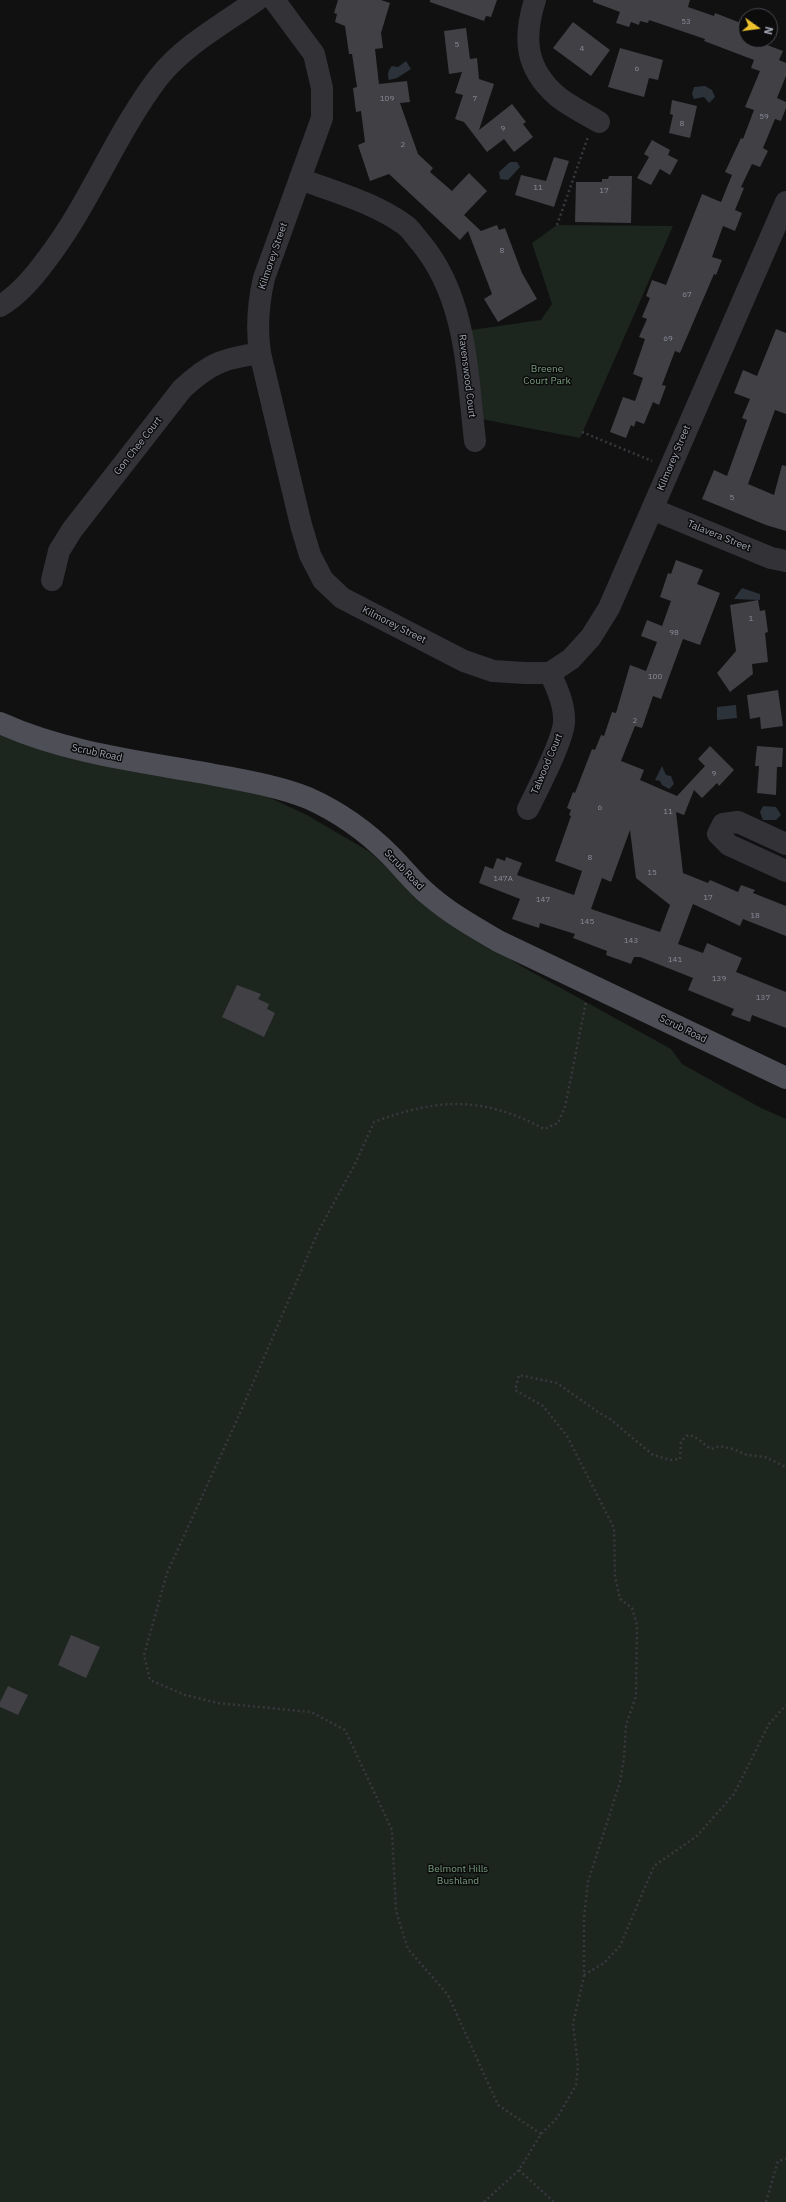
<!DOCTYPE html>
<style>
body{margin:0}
#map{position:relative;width:786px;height:2202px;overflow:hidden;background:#111112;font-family:"IBM Plex Sans",sans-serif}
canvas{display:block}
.north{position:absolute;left:738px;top:8px;width:40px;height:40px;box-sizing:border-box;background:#0c0c0d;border:1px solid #48494f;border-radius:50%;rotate:104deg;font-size:11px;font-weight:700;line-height:16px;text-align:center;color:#a2a5b3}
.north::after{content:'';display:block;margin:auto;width:14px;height:18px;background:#eec22d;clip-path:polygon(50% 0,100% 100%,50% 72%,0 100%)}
</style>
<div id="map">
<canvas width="786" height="2202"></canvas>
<div class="north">N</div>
</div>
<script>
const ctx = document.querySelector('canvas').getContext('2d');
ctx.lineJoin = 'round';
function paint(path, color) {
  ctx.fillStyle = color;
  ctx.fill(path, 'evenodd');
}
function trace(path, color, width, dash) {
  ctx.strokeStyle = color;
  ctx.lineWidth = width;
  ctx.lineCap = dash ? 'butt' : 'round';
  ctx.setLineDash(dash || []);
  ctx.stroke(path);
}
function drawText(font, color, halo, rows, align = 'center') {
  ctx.font = font + ' "IBM Plex Sans",sans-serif';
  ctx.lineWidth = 3;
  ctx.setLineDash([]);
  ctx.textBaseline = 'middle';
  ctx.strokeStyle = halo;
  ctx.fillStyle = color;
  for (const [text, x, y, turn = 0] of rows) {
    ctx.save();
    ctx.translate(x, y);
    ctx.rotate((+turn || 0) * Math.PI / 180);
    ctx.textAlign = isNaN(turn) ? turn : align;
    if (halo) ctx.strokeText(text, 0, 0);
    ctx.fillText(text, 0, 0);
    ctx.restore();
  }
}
const green = new Path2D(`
 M557 225 673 226 580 438 481 419 471 330 541 320 552 304 532 243Z
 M0 730 264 795 307 815 370 852 437 913 521 966 671 1049 682 1064 761 1108 786 1119V2202H0Z`);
const water = new Path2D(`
 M406 61 411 69 397 78 389 80C387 75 388 70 392 66L398 67Z
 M705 86 712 90 715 97 709 103 704 97 694 99 692 94 694 87Z
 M510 162H517L520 167 508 180 500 179 499 172Z
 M742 588 760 594V600L734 599Z
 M736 705 737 718 717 720V707Z
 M662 766 666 775 671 776 674 784 669 789 662 785 660 781 655 780Z
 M763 806 776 807 781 815 776 820H763L760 812Z`);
const building = new Path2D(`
 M338 0H381L390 3 381 33 383 48 375 49 379 84 407 81 410 102 400 103 418 154 433 168 430 172 452 191 469 173 487 191 464 215 481 231 497 225 499 230 505 228 522 273 537 299 498 322 484 299 492 294 468 231 460 240 389 174 370 181 358 145 365 142 361 111 356 112 353 88 357 87 352 54H349L345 26 335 22 337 14 334 13Z
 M430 0H497L491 17 486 16 484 21 430 2Z
 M593 0H690L688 7 714 16 715 13 746 25V40H754L783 51 779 60 786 63V76L777 98 786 102V108L781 121 775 119 763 148 768 151 760 167 752 164 741 187 744 188 735 210 742 213 735 231 723 226 712 257 722 260 716 275 714 274 680 353 675 351 662 385 666 386 659 405 653 402 644 424 636 421 634 427 631 425 626 438 610 432 623 397 635 401 643 378 633 374 645 339 639 337 647 319 642 317 650 298 646 296 652 280 666 285 702 194 721 202 732 175 725 172 741 138 743 139 754 110 745 107 760 71 751 68 754 60 704 41 705 39 649 20 648 23 640 21 639 25 631 22 629 27 616 23 620 12 593 2Z
 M573 22 610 50 591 76 553 48Z
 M466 28 470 59 477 58 479 79 494 84 479 130 512 104 526 122 523 124 533 137 514 152 504 139 487 152 464 122 455 119 463 95 455 93 462 72 449 74 444 31Z
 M620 48 663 60 658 80 649 78 644 97 608 87Z
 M672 100 697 106 690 138 669 133 673 115 670 114Z
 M652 140 670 150 668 155 678 160 670 175 660 169 651 185 637 178 649 157 644 154Z
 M554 157 569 161 554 207 515 195 521 175 546 181Z
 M609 176H632L631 223 575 222 576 182H602V179H608Z
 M776 329 786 333V414L775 410 748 484 774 495 782 465 786 466V531L766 525 702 499 714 470 727 476 747 420 742 418 750 399 734 393 743 370 757 376Z
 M676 560 703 570 697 584 720 593 700 645 683 639 661 699 653 696 642 728 635 726 621 761 644 770 640 780 677 796 705 766 698 759 710 746 734 770 719 786 717 783 702 798 694 790 684 815 676 812 683 873 708 883 710 880 738 892 741 885 755 890 753 893 786 906V936L743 919 740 926 693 904 678 944 703 953 707 943 742 958 736 972 786 992V1028L752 1015 750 1022 731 1015 734 1009 688 990 693 978 640 957H634L631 964 606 955 607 951 573 938 575 934 540 923 539 928 512 919 520 899 479 883 485 866 493 869 497 858 505 861 506 857 522 863 517 875 574 895 582 871 555 861 571 816 569 815 571 810 567 808 573 792 575 793 592 749 595 750 601 735 604 736 612 712 616 713 630 665 646 671 657 642 641 636 647 620 662 626 671 601 660 597 668 573 671 574ZM630 830 636 878 670 905 660 932 591 909 602 878 611 882Z
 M758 600 760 611 765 610 768 632 765 633 768 662 752 664 753 674 730 692 717 673 736 651 730 605Z
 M778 690 783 726 761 729 760 717 750 719 747 695Z
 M757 746 783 748 782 767H777L776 795 757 793 759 766H755Z
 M237 985 261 994 258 999 269 1004 267 1009 275 1013 264 1037 222 1017Z
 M71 1635 100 1647 86 1678 58 1665Z
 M8 1686 28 1695 18 1715 0 1707V1702Z`);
const path = new Path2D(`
 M557 225 588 137
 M582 432 652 461
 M584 1975 604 1963 620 1946 654 1866 697 1836 734 1794 769 1724 786 1705
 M541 2134 498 2105 448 1995 408 1949 396 1911 392 1830 345 1730 311 1712 218 1703 185 1695 150 1680 144 1655 167 1573 237 1420 318 1232 356 1162 374 1122C438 1098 483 1096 544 1129L558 1123 565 1107 586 1002
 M519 2170 554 2202
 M484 2202 519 2170 541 2134 557 2118 576 2085 578 2066 573 2024 584 1976V1918L588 1882 620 1782 624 1758 626 1725 636 1696 637 1625 632 1608 620 1599 615 1577 614 1528 567 1436 543 1406 515 1390 519 1375 557 1383 598 1412 610 1419 653 1455 671 1460 680 1459 681 1441 688 1435C697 1436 703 1444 711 1449L720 1446 733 1449 747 1455 765 1457 786 1467
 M766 2202 778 2161 786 2159`);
const minor = new Path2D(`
 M274 0 314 54 322 88V118L264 278C258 304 256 326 260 353L301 525 310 555 323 580 342 598 464 661 493 671 525 673H550L571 659 591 637 609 608 786 202
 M535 0C523 38 525 68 557 96 569 106 586 114 599 122
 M300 179C335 192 375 203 405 225 411 229 416 238 421 243 467 299 467 373 475 441
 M0 306C19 295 34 277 47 259 90 203 115 135 158 78 184 45 223 24 257 0
 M652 509 771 558 786 561
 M52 580 59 551 72 530 182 389C210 363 222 359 260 353
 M528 809C538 788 562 743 564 723 565 705 557 688 550 673
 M786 844 738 822 723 824 718 834 729 845 786 871`);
const major = new Path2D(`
 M0 723C64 752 136 761 205 773 240 780 275 785 308 798 337 811 367 832 390 855 403 868 415 884 430 896 451 914 474 927 498 941L786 1078`);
const numberNames = [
 ["53",686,22],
 ["5",457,45],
 ["4",582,49],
 ["6",637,69],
 ["109",387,99],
 ["7",475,99],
 ["59",764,117],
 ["8",682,124],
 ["9",503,129],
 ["2",403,145],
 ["11",538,188],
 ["17",604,191],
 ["8",502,251],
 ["67",687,295],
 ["69",668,339],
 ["5",732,498],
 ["1",751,619],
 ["98",674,633],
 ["100",655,677],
 ["2",635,721],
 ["9",714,774],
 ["6",600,808],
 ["11",668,812],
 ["8",590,858],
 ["15",652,873],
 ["147A",503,879],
 ["17",708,898],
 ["147",543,900],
 ["18",755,916],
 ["145",587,922],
 ["143",631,941],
 ["141",675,960],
 ["139",719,979],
 ["137",763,998]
];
const streetNames = [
 ["Kilmorey Street",273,256,-71],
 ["Ravenswood Court",467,376,83],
 ["Gon Chee Court",138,446,-52],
 ["Kilmorey Street",674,458,-67],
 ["Talavera Street",719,536,22],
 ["Kilmorey Street",394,625,27],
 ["Scrub Road",97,753,12],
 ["Talwood Court",547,764,-67],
 ["Scrub Road",404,870,46],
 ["Scrub Road",683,1029,26]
];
const parkNames = [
 ["Breene",547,369],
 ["Court Park",547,381],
 ["Belmont Hills",458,1869],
 ["Bushland",458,1881]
];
paint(green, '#1d251f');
paint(water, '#2b323a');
paint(building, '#404045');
trace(path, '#38393e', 2.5, [2, 3]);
trace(minor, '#323237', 22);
trace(major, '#4e4f56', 22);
drawText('8px', '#8a8c98', null, numberNames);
drawText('10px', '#a2a5b3', '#0c0c0d', streetNames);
drawText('10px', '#799e80', '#0c0c0d', parkNames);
</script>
